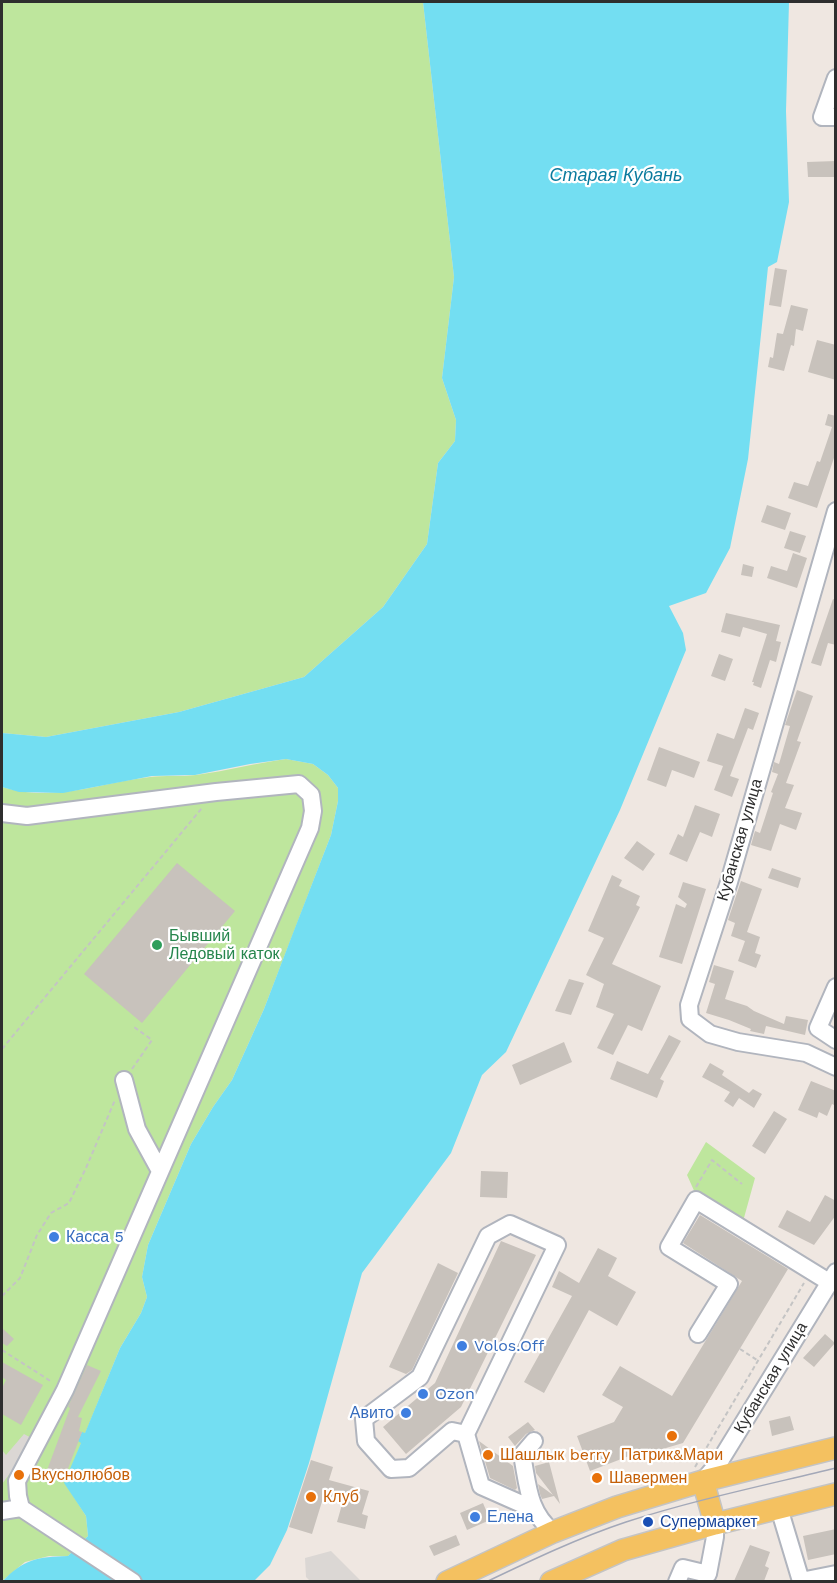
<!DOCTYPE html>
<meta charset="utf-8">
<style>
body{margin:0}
#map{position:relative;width:837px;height:1583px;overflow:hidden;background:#efe7e1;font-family:"Work Sans",sans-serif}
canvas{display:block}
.frame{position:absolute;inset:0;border:3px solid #2e2e2e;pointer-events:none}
</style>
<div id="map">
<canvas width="837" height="1583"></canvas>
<div class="frame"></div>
</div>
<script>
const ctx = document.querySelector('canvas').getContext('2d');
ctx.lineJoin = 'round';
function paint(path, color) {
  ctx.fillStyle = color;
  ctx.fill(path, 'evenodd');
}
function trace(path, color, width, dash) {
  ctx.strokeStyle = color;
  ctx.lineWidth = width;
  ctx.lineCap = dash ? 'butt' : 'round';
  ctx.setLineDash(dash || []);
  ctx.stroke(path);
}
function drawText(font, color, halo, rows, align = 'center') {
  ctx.font = font + ' "Work Sans",sans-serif';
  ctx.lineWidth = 4.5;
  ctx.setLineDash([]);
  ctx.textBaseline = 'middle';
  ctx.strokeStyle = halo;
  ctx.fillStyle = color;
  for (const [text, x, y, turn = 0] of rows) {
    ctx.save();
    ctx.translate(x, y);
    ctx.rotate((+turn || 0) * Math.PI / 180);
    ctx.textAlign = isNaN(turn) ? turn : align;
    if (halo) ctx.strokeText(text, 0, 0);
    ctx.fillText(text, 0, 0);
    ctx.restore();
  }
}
const green = new Path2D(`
 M2 2H423L454 277 442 378 456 420 455 441 438 463 427 544 383 607 304 677 179 712 46 737 2 733Z
 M286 759 313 764 328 775 338 788V801L331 835 264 1009 232 1080 213 1107 191 1144 148 1245 142 1277 147 1297 141 1313 120 1348 65 1483 86 1516 88 1536 68 1556H49L25 1562 2 1581V787C54 803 98 783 150 777 165 775 181 777 196 775 226 771 256 763 286 759Z
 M706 1142 755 1178 742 1225 696 1195 687 1175Z`);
const plaza = new Path2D(`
 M24 1434 35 1440 2 1484V1450L6 1455Z
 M331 1551 361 1581H310L306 1577 305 1558Z`);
const water = new Path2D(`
 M423 2H789L786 111 789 202 777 262 768 267 748 459 730 548 706 593 669 606 683 633 686 650 620 810 506 1052 482 1075 451 1153 362 1273 309 1463 287 1530 270 1565 254 1581 2 1582C23 1559 38 1557 68 1556L88 1536 86 1516 64 1483 81 1443 78 1441 82 1432 85 1433 120 1348 141 1313 147 1297 142 1277 148 1245 191 1144 213 1107 232 1080 264 1009 293 933 331 835 338 801V788L328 775 313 764 286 759 250 764 195 775 152 776 63 793 19 792 2 787V733L46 737 179 712 304 677 383 607 427 544 438 463 455 441 456 420 442 378 454 277Z`);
const building = new Path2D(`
 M836 161V177H808L807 162Z
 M775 268 787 270 781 307 769 305Z
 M791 305 808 309 803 331 796 329 794 346 791 345 784 371 768 367 770 357 773 358 777 333 783 334Z
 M817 340 836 345V380L808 372Z
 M828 414 836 416V452L817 508 788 498 794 482 808 486 817 461 820 462 832 427 825 425Z
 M767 505 791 513 785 530 761 522Z
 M790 531 806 536 800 553 784 548Z
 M793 553 807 558 797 588 767 578 771 566 787 571Z
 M743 564 754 567 752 577 741 575Z
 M833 599 836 600V645L828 643 821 666 811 663Z
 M726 613 780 625 776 641 781 642 776 662 770 660 761 688 753 685 754 682H752L767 634 743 627 740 637 721 632Z
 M719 654 733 659 725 681 711 676Z
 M797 690 813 696 797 741 801 742 786 783 794 785 785 808 802 813 796 830 780 824 771 851 751 845 755 831 760 833 773 793 771 792 778 774 772 772 774 762 779 764 790 726 785 725Z
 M745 708 759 713 753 730 748 728 730 776 739 779 732 797 714 790 723 766 707 761 717 733 734 739Z
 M659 747 700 762 694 778 672 770 666 787 647 780Z
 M695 805 720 814 712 837 700 832 687 862 669 854 678 834 683 837Z
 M637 841 655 854 643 871 624 858Z
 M177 863 235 911 142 1023 84 974Z
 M772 868 801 878 798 888 768 878Z
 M612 875 622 880 619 886 640 896 636 905 640 907 612 964 661 986 642 1031 628 1025 613 1055 597 1048 614 1014 596 1007 604 984 586 975 604 938 588 931Z
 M741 881 762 889 747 932 760 937 755 953 761 955 756 968 738 961 745 941 731 936 735 923 728 920Z
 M683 882 706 889 682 964 659 957 676 904 685 908 687 904 678 897Z
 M714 965 734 971 725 999 747 1006 754 1011 784 1024 786 1016 808 1020 805 1035 766 1026 764 1034 750 1031 751 1029 729 1020 706 1013 715 984 709 982Z
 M569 979 584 983 571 1015 555 1011Z
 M669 1035 681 1041 660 1079 664 1081 657 1098 610 1079 617 1061 648 1074Z
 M564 1042 572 1062 520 1085 512 1065Z
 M710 1063 724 1071 722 1075 749 1093 753 1089 762 1094 754 1108 739 1098 733 1107 724 1101 730 1092 702 1077Z
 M811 1081 836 1091V1106L832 1104 827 1116 819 1112 817 1118 798 1110Z
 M774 1111 787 1119 765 1154 752 1146Z
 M481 1171 508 1172 507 1198 480 1197Z
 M825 1195 836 1201V1215L814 1245 778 1227 787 1210 810 1222Z
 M700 1215 788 1269 683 1443 639 1456 637 1453 590 1471 577 1436 614 1422 623 1407 602 1395 620 1366 672 1396 742 1281 683 1243Z
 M501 1241 536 1255 461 1407 406 1454 383 1427 435 1383Z
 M598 1248 617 1258 608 1276 636 1292 617 1326 589 1310 544 1393 524 1382 572 1296 552 1287 559 1271 579 1283Z
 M438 1263 458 1273 412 1370 406 1374 389 1367Z
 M2 1328 14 1339 7 1346 2 1343Z
 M825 1334 835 1343 814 1367 803 1358Z
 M2 1362 43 1385 21 1425 2 1414V1388L6 1380 2 1377Z
 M87 1365 101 1371 78 1417 82 1418 79 1431 82 1432 64 1479 46 1473 70 1408 68 1407Z
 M790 1416 794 1430 772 1436 769 1421Z
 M528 1422 535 1430 526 1434 515 1446 508 1437Z
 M479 1441 513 1466 517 1488 515 1490 490 1478Z
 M311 1460 333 1467 329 1480 369 1491 362 1514 368 1516 365 1529 337 1522 343 1501 324 1495 312 1534 289 1527Z
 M549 1462 560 1504 554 1496 542 1499 540 1494 538 1484 553 1495 536 1473 535 1466Z
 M483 1503 490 1520 467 1530 460 1513Z
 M836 1529V1554L808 1560 803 1536Z
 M456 1535 460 1545 434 1556 429 1546Z
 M750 1545 770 1552 765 1566 769 1568 764 1581H734Z`);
const path = new Path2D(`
 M2 1049 202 808
 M132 1069 152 1040 134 1027
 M696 1187 712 1160 742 1184
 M2 1296 20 1278 37 1235 51 1213 69 1203 86 1168 115 1100
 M740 1349 757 1360
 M2 1350 52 1382
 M695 1467 804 1283`);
const minor = new Path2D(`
 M836 78 822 117H836
 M836 511 729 882 689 1005 690 1019 710 1034 738 1042 806 1053 836 1067
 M2 813 27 816 216 792 299 784 311 795 313 811 310 828 65 1390 17 1481 18 1496 21 1508 133 1582
 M836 987 818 1028 836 1040
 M124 1080 137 1129 160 1171
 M698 1334 729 1284 669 1247 696 1200 829 1282
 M466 1434 452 1431 409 1468 391 1469 366 1441 364 1419 420 1377 488 1236 510 1224 557 1245 466 1434 481 1486 533 1509
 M534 1441 522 1455C528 1485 528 1512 553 1532
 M703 1481 720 1461 836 1272
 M779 1508 801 1581 836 1574
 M2 1511 21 1508
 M677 1582 683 1568 708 1574 715 1537V1524`);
const major = new Path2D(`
 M703 1481 715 1524
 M447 1582 553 1532 617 1507 703 1481 836 1448
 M551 1582 623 1550 715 1524 836 1494`);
const tram = new Path2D(`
 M486 1582C532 1560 578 1538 626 1522 694 1500 766 1485 836 1468`);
const markers = [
 [157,945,6,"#2e9e5b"],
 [54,1237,6,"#3f7fe0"],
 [462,1346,6,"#3f7fe0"],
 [423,1394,6,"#3f7fe0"],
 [406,1413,6,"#3f7fe0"],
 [672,1436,6,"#e8710a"],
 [488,1455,6,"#e8710a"],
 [19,1475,6,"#e8710a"],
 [597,1478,6,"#e8710a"],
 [311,1497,6,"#e8710a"],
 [475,1517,6,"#3f7fe0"],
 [648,1522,6,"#1a4fb4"]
];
const streetNames = [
 ["Кубанская улица",740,840,-74],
 ["Кубанская улица",771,1378,-59]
];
const leisureNames = [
 ["Бывший",169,936],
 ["Ледовый каток",169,954]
];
const shopNames = [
 ["Касса 5",66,1237],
 ["Volos.Off",474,1346],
 ["Ozon",435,1394],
 ["Авито",394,1413,"right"],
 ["Елена",487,1517]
];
const foodNames = [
 ["Шашлык berry",500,1455],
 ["Патрик&Мари",672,1455,"center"],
 ["Вкуснолюбов",31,1475],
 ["Шавермен",609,1478],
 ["Клуб",323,1497]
];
const transitNames = [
 ["Супермаркет",660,1522]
];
const waterNames = [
 ["Старая Кубань",616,176]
];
paint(green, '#bee69d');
paint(plaza, '#dbd7d4');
paint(water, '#73def2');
paint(building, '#c8c2bc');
trace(minor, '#b1b5be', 20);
trace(major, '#c4c4c4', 24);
trace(path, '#c4c4c4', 2, [4.5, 3]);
trace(minor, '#fff', 16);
trace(major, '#f4c160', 21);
trace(tram, '#a3a8b8', 1.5);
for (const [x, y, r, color] of markers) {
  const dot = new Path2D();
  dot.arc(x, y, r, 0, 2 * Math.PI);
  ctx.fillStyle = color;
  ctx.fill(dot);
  trace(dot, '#fff', 2);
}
drawText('16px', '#2e2e2e', '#fff', streetNames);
drawText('16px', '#27864d', '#fff', leisureNames, 'left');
drawText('16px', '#366cbe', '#fff', shopNames, 'left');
drawText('16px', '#c56008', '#fff', foodNames, 'left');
drawText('16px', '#164399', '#fff', transitNames, 'left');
drawText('italic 18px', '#0a7b9e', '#fff', waterNames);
</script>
